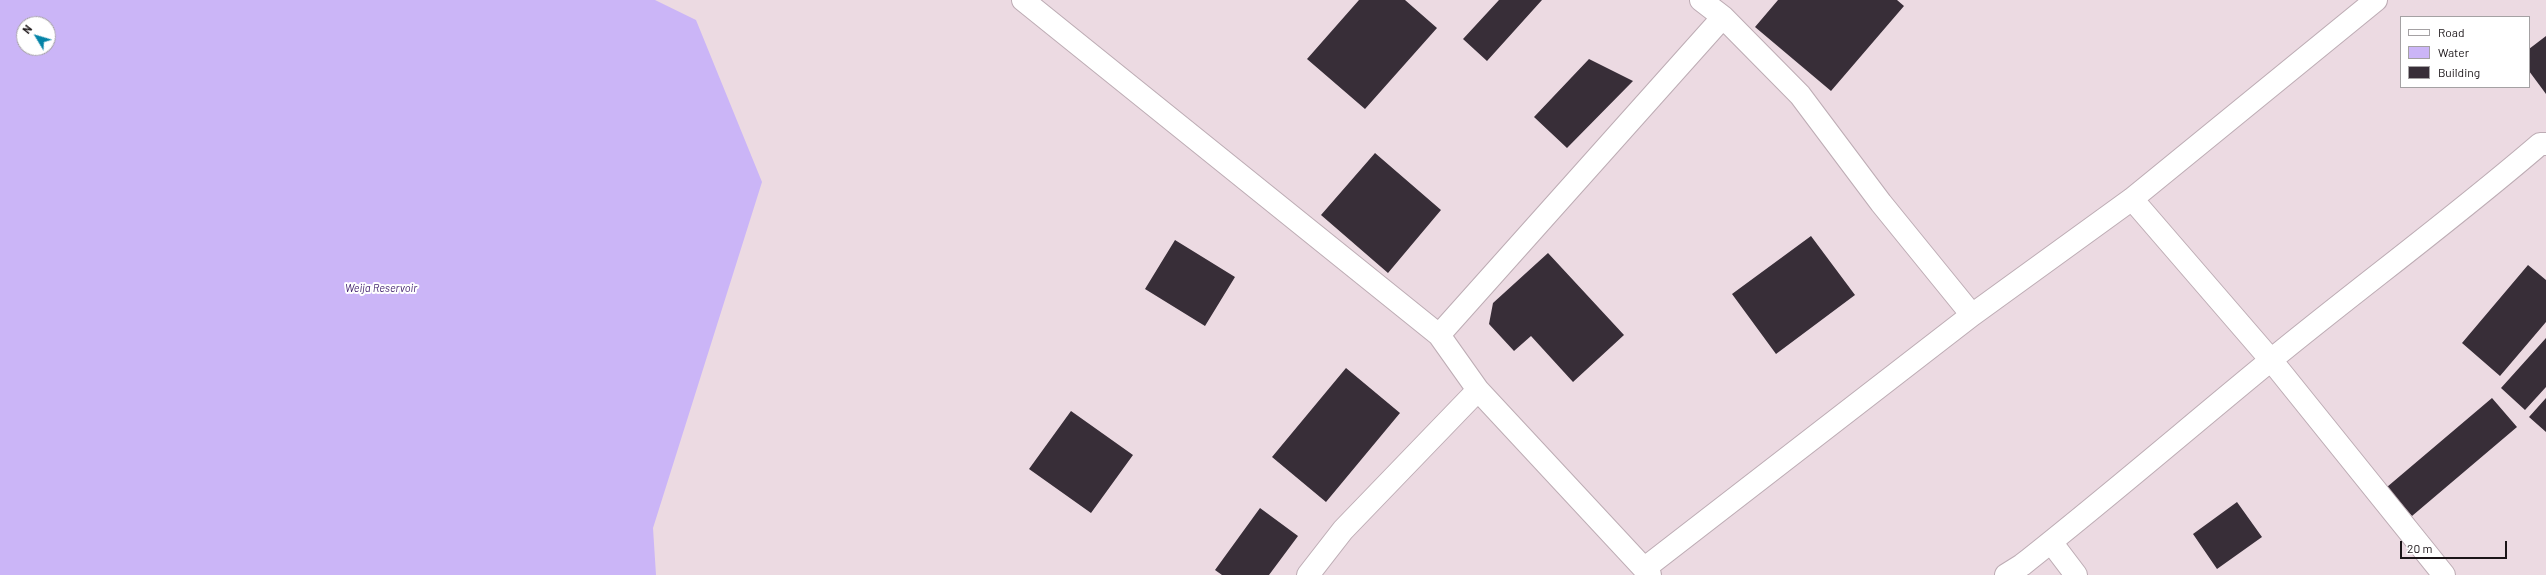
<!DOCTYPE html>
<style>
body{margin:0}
#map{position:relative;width:2546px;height:575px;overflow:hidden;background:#ecdae2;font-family:Barlow,sans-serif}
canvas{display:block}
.legend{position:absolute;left:2400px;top:16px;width:130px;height:72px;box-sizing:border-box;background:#fff;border:1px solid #a4a1a3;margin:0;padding:5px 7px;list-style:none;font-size:12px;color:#1b1518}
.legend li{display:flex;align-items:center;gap:8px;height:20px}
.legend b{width:20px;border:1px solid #a4a1a3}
.north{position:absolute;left:16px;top:16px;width:40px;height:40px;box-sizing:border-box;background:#fff;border:1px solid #a4a1a3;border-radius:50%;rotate:308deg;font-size:11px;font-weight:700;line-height:16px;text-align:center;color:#1b1518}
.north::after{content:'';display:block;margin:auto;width:14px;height:18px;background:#0483a7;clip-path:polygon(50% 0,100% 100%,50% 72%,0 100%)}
.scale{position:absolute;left:2400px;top:541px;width:107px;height:18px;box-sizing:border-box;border:2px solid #1b1518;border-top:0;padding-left:5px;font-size:12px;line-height:14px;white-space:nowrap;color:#1b1518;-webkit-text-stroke:3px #fff;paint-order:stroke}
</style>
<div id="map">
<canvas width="2546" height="575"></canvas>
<ul class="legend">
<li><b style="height:5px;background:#fff"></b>Road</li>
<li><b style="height:11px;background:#cbb5f7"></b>Water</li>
<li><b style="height:11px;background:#382e38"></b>Building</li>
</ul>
<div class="north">N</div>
<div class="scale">20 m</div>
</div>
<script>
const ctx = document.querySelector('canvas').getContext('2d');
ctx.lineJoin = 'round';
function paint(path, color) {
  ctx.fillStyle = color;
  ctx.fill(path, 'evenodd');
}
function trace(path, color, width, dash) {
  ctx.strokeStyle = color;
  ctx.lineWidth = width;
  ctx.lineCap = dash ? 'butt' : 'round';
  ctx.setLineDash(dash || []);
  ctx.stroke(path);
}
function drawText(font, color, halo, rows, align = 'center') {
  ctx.font = font + ' Barlow,sans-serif';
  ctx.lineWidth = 4;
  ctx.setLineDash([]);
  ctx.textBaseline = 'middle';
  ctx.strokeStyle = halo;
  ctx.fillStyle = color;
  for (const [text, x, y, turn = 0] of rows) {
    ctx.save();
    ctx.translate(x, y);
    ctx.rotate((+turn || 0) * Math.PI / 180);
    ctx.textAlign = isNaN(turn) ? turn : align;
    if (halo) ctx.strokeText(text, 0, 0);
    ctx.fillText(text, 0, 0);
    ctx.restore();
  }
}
const water = new Path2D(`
 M0 0H655L696 20 762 182 653 528 656 575H0ZM24 24H48V48H24Z`);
const building = new Path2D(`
 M1359 0H1405L1437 28 1365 109 1307 59Z
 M1499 0H1542L1487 61 1463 39Z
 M1778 0H1897L1904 6 1831 91 1755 27Z
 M2546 36V94L2529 71V49Z
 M1589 59 1633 81 1567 148 1534 117Z
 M1375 153 1441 210 1388 273 1321 215Z
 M1811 236 1855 295 1776 354 1732 294Z
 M1175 240 1235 277 1205 326 1145 289Z
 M1548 253 1624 335 1573 382 1531 336 1514 351 1489 324 1493 303Z
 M2528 265 2546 280V322L2500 376 2462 343Z
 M2546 338V387L2525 410 2501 388Z
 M1346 368 1400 413 1326 502 1272 457Z
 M2492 398 2517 427 2412 516 2387 487Z
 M2546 398V432L2529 417Z
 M1071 411 1133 455 1091 513 1029 469Z
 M2237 502 2262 537 2217 569 2193 534Z
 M1260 508 1298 536 1269 575H1222L1215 570Z`);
const minor = new Path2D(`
 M1023 0 1439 335 1478 390 1650 575
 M1701 0 1723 17 1800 95 1881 203 1972 315
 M2132 199 2271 360 2444 575
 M1439 335 1723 17
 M2051 542 2076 575
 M1645 568 1972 315 2132 199 2376 0
 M1308 575 1343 530 1478 390
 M2006 575 2022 565C2107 498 2188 428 2271 360 2360 287 2453 219 2540 144H2546`);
const waterNames = [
 ["Weija Reservoir",381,288]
];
paint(water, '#cbb5f7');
paint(building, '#382e38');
trace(minor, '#bdacb4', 24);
trace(minor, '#fff', 22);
drawText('italic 11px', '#472772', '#fff', waterNames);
</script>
